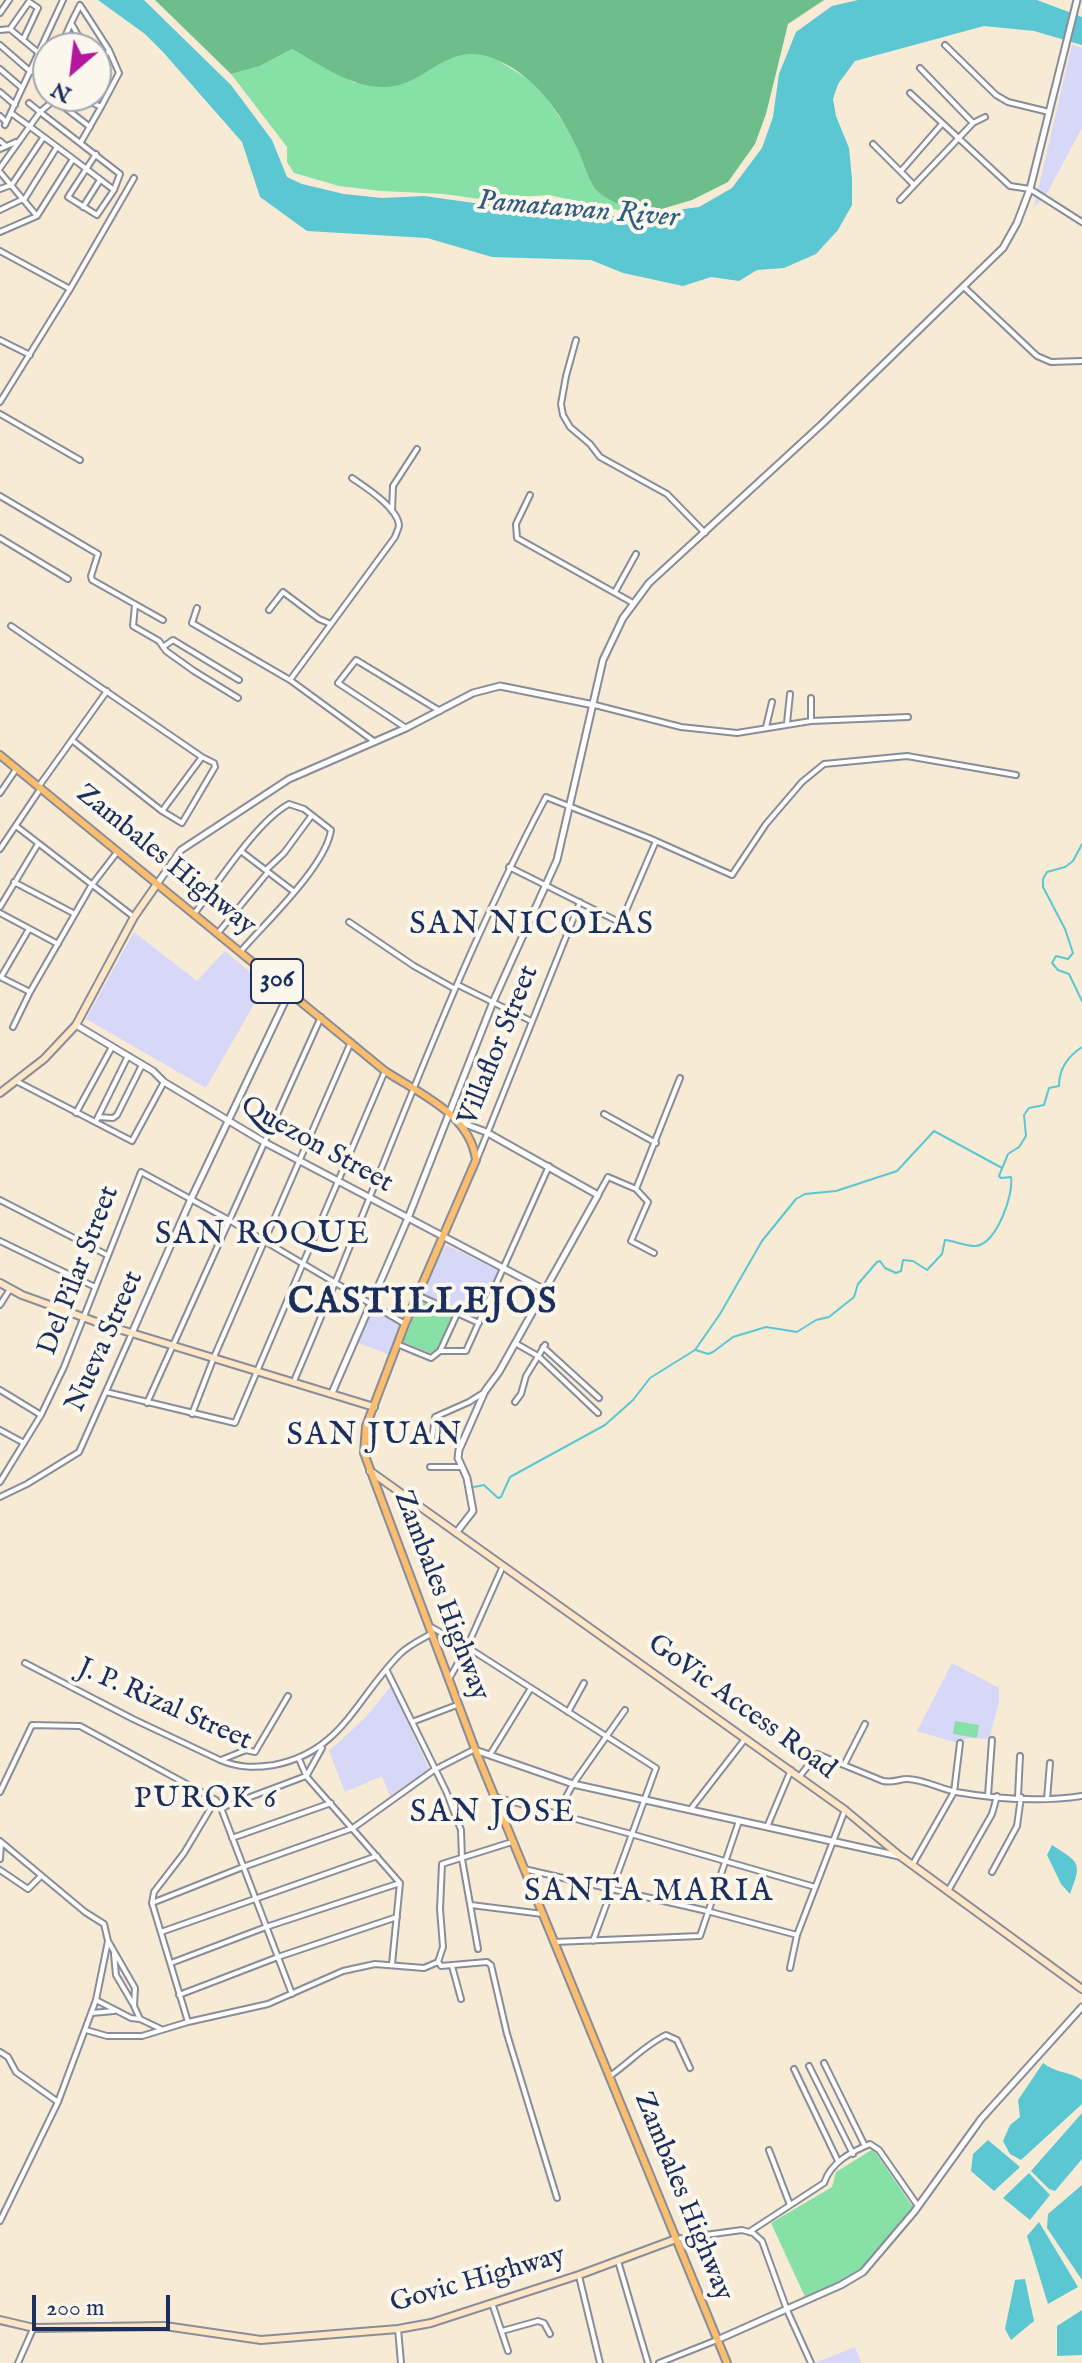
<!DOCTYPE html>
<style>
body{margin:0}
#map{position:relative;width:1082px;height:2363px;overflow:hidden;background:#f7ebd6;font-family:"IM FELL English",serif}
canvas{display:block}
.north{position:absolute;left:32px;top:32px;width:80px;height:80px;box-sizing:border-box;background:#fbf7ec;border:2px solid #a1a7b3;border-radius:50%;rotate:208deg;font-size:22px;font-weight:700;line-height:32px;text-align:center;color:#1b2f5e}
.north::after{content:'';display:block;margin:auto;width:28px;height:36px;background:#b5179e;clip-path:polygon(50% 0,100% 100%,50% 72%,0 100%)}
.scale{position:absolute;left:32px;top:2295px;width:138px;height:36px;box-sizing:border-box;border:4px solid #1b2f5e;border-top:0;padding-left:10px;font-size:24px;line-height:28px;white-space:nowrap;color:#1b2f5e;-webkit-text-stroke:6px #fbf7ec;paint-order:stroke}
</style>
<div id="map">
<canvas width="1082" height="2363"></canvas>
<div class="north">N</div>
<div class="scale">200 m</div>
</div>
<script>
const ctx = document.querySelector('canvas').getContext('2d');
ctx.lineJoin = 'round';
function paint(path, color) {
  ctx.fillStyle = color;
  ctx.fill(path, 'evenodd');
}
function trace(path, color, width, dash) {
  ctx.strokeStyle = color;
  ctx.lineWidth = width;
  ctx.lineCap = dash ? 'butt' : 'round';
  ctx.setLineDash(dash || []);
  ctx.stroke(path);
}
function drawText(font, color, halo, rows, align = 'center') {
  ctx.font = font + ' "IM FELL English",serif';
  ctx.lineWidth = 8;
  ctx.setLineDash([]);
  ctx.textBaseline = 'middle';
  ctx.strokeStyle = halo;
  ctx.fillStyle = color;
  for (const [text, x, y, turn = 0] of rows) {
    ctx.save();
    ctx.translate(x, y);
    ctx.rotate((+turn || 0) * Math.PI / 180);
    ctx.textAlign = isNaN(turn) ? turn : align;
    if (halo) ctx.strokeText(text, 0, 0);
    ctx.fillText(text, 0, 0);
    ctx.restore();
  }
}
const built = new Path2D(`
 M1072 45 1082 48V128L1045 197 1034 207Z
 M134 932 197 981 225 951 265 985 206 1088 86 1019Z
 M446 1245 501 1272 477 1321 421 1294Z
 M372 1308 402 1324 390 1355 356 1342Z
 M952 1663 999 1688V1702L989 1739 967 1738 957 1743 917 1731Z
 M391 1686 429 1769 390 1796 382 1776 345 1792 329 1751 365 1718Z
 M855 2347 861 2363H815Z`);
const green = new Path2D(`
 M292 49 355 83 441 62 459 54 476 53 496 59 539 86 572 136 597 191 641 215 549 195 480 199 444 194 381 191 339 186 294 173 287 162V147L231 74 260 66Z
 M421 1298 454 1313 438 1350 430 1353 403 1342Z
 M955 1721 979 1725 977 1738 953 1734Z
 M873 2149 913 2207 861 2273 806 2299 771 2223 832 2187 836 2172Z`);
const forest = new Path2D(`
 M155 0H824L788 24 766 114 755 144 728 182 692 200 641 215C630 209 605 199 597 191 589 182 584 163 579 152 561 113 536 76 495 59 445 38 426 89 381 87 348 86 320 64 292 49L260 66 231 74Z`);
const water = new Path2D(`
 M98 0H144L231 85 272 140 287 177 302 184 344 194 382 198 424 196 481 204 548 199 613 216 642 219 669 211 699 207 732 188 762 148 773 117 779 74 796 32 832 6 858 0H1037L1082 17V45L1034 31 984 26 855 61 838 84 833 99 836 116 849 148 852 179V205L838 230 816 254 784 268 757 270 739 281 711 277 683 286 623 273 591 260 492 257 427 238 307 231 260 197 242 142 163 52 145 34Z
 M1052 1845C1080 1863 1082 1862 1070 1894L1061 1884 1047 1855Z
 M1043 2063C1055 2073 1069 2071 1082 2080V2104L1021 2160 1010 2154 1003 2141 1010 2125 1020 2117 1018 2100Z
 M1082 2113V2159L1055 2191 1049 2189 1031 2171Z
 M988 2140 1020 2167 994 2191 971 2171 973 2154Z
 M1029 2173 1050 2195 1030 2220 1003 2198Z
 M1082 2185V2280L1047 2228 1048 2214Z
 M1039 2222 1078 2287 1048 2304 1027 2236Z
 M1025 2279 1034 2321 1011 2340 1005 2329 1015 2280Z
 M1082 2310V2355L1057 2356V2326Z`);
const stream = new Path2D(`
 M1082 844 1073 861 1065 867 1047 872 1043 879V887L1065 929 1073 953 1068 959 1056 956 1052 963 1058 970 1069 974 1082 1001
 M696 1350 708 1354 713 1352 733 1337 766 1327 797 1332 816 1320 829 1317 854 1297 858 1284 877 1262 880 1261 885 1268 896 1273 901 1271 903 1260 913 1261 927 1270 942 1254 945 1240C955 1241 967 1247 976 1246 997 1243 1014 1194 1011 1177L1001 1178 999 1176 1008 1154 1019 1147 1026 1136 1024 1115 1029 1108 1044 1105 1049 1088 1059 1086C1059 1068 1068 1056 1082 1047
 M474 1487 484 1485 498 1498 501 1497 510 1477 605 1425 633 1400 650 1378 695 1350 720 1314 762 1241 796 1199 805 1194 836 1191 897 1171 934 1131 1002 1168`);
const minor = new Path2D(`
 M0 13 9 0
 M71 23 80 5 109 50 96 71
 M10 29 29 2
 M0 30 10 29 40 54
 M23 40 38 8 29 2
 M0 45 31 72
 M945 45 996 95 1008 102 1049 112
 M60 48 71 23 83 44 82 48
 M920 68 973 123
 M0 69 22 88
 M48 73 41 88 48 95
 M0 92 15 105
 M910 93 1010 186 1030 189 1082 222
 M50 96 90 127
 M59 96 40 112 120 174 114 190
 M79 96 101 107 81 142
 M101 107 119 73 109 50
 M11 113C46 138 80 164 114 190L97 215 68 197 96 154
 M0 116 6 122
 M5 125 63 0
 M0 141 6 146
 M873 144 914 185
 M0 149 16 142
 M0 168 40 112 29 103
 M901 171 941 125
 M0 172 37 216 0 232
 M11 186 43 138
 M0 189 11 185
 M24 200 57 147
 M900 200 973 123 985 117
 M83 207 100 180
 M0 210 23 199
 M37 216 73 159
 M0 251 70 289
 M965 288 1037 356 1051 362 1082 361
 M0 340 30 355
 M576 340 566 376 561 404 563 415 570 427 590 444 600 457 667 494 705 533
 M0 402 70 289 134 178
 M0 414 80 460
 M352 478C365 487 397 507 399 525 399 529 396 533 395 537L290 680 375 742
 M530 495 516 524 517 538 633 603
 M0 496 98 554 91 576 92 580 163 620
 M392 511 393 486 417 449
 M0 538 68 579
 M615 592 636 554
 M135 605 133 626 159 641 166 651 194 671 238 698
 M197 608 192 623 290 680
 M269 610 283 592 319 619 331 624
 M11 626 202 757 162 811
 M163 647 173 640 239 680
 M595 705 681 727 737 733 811 721 908 717
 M811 721V698
 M787 723 790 694
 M766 727 772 702
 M406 728 338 683 356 660 440 711
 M73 741 162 811 182 823 215 767 214 763 202 757
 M39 786 107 691
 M0 793 17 768
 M16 826 134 917
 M0 849 41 788
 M242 852 293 891
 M509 867 617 921 622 920 656 841
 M266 870 284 853 312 815
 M14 882 75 914
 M0 907 38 844
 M0 913 58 944
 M194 914C218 883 257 821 289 804L304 809 331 830C326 866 266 922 241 951
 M349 922 414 966 455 989
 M218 933 268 872
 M1 977 29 929
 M2 978 30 992
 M458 985 531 1021
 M13 1027 30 992 91 886 118 851
 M16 1081 132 1141 164 1082
 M76 1113 112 1047
 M604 1114 656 1143
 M98 1117 113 1118 117 1115 142 1065
 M97 1119 128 1056
 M477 1159 580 902
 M598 1195 608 1177 636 1189
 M0 1200 107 1255
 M0 1241 95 1287
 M654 1253 631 1241 648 1202 636 1189 680 1078
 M417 1295 479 1323
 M0 1305 10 1289
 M515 1343 538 1356 598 1413
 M397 1344 431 1358 440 1351 457 1314
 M543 1347 599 1398
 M440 1351H466L549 1166
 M294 1381C378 1187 447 984 546 797L649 838 732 875 766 824 802 782 824 764 907 756 1016 775
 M0 1390 41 1415
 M106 1392 235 1423 385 1071
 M515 1402 521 1394 526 1376 545 1345
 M147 1403 321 1017
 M192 1414 214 1357 351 1042
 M0 1430 24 1443
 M432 1439 435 1417 469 1402 485 1392
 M430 1467H461
 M0 1482 41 1415 64 1367 141 1172 229 1220 405 1324
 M0 1497 27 1484 79 1452 132 1333
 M431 1627 467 1647 656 1768 593 1941
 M25 1663 133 1719 220 1760C239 1768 255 1768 274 1765 342 1752 356 1698 400 1654 408 1646 420 1640 431 1634
 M387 1671 446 1791 461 1830 462 1859 478 1949
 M449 1679 467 1647 503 1566
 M568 1712 584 1683
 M412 1722 457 1705
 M491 1753 531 1688
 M299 1759 306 1775
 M221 1760 246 1750 255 1752 288 1696
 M844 1765 865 1724
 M307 1775 322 1748
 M800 1776 817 1754 883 1781C894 1783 899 1779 907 1779 923 1779 940 1789 956 1792 996 1799 1042 1802 1082 1796
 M0 1792 32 1725 80 1726 216 1800 221 1808 292 1994
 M988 1796 992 1740
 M495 1797 631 1834 815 1887
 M1018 1797 1020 1756
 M1047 1799 1050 1763
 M221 1808 306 1776 400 1883 392 1964
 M690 1810 745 1739
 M557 1814 573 1784 625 1710
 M767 1827 791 1770
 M232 1838 331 1803
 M0 1841 85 1912 104 1924 108 1941 135 1988 134 2006 140 2019 161 2029
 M0 1859 1 1845
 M913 1864 954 1792 960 1743
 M524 1869 707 1911 797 1935
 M0 1870 28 1889 41 1876
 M992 1872 1017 1826 1021 1797
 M948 1891 992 1814 997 1796
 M152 1903 243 1867 353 1828 434 1770 475 1749
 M471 1905 543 1914
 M161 1932 377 1856
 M554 1942 700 1936 739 1821
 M114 1954 116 1975 133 2004
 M171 1963 266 1927 400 1883
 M439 1963 441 1966 487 1962 491 1965 507 2034 557 2198
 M452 1966 461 1999
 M790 1968 797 1935 845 1810
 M179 1995 278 1957 397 1917
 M96 2000 131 2018 140 2019
 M92 2013 114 2011
 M188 2022 152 1903 154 1892 184 1853 215 1801
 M86 2030 107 2036H142L188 2022 268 2004 343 1971 375 1964 424 1968 438 1962 443 1947 440 1909 442 1864 512 1842
 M0 2052 8 2057 16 2072 58 2102
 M824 2063 865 2146
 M809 2066 853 2154
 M794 2069 838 2161
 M610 2076C630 2062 645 2045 666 2035L677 2040 690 2068
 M769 2150 790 2205
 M0 2221 58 2102 96 2000 108 1941
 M749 2232 824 2183C831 2162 851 2152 870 2144L879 2150 918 2206
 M676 2239 742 2230 753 2233 762 2241 787 2310 811 2363
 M618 2261 648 2363
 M579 2276 600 2363
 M492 2303 508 2351
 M398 2329 401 2363
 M502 2331 538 2321 544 2323 550 2334
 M18 2363 33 2329
 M659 2363 717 2340`);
const tertiary = new Path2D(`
 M157 884 181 850 289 779 406 728 473 693 500 686 594 705
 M76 1025 153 1071 164 1082 264 1142 545 1290
 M132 1333 191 1199 290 991
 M332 1393 408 1218 493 1002 557 860 603 660 623 618 649 583 822 424 1003 248 1017 223 1030 189 1077 0
 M456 1533 473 1511 467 1478 458 1458 459 1450 485 1391 499 1372 598 1195 486 1132 460 1122
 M475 1750 573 1784 899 1856
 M717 2340 841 2285 863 2272 914 2212 981 2119 1082 2007`);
const secondary = new Path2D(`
 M0 1093 44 1059 76 1025 134 917 157 884
 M0 1283 22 1295 102 1324 374 1407
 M370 1471 845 1810 900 1856 1082 1989
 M0 2320 34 2328 165 2326 261 2340 398 2329 431 2323 579 2275 676 2239`);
const primary = new Path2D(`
 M0 755 385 1071C420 1094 470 1114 476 1160L405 1324 366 1426 364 1453 475 1749 727 2363`);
const shields = [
 [277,981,52]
];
const shieldNames = [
 ["306",277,981]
];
const streetNames = [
 ["Zambales Highway",165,861,39],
 ["Villaflor Street",500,1046,-68],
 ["Quezon Street",316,1146,29],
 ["Del Pilar Street",80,1271,-69],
 ["Nueva Street",106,1342,-66],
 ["Zambales Highway",440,1596,69],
 ["J. P. Rizal Street",164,1706,24],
 ["GoVic Access Road",741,1708,36],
 ["Zambales Highway",682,2197,68],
 ["Govic Highway",478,2281,-16]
];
const waterNames = [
 ["Pamatawan River",578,211,5]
];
const neighbourhoodNames = [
 ["PUROK 6",206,1801]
];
const quarterNames = [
 ["SAN NICOLAS",532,926],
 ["SAN ROQUE",263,1236],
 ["SAN JUAN",375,1437],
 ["SAN JOSE",493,1814],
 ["SANTA MARIA",649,1893]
];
const districtNames = [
 ["CASTILLEJOS",423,1305]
];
paint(built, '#d7d7f8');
paint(green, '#87e0a5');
paint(forest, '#6dbe8a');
paint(water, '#5ac7d2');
trace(stream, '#5ac7d2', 2);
trace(minor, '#898d9a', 8);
trace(tertiary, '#898d9a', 9);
trace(secondary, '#898d9a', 10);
trace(primary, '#898d9a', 10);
trace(minor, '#fff', 4);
trace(tertiary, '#fff', 5);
trace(secondary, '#fde5c5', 6);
trace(primary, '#fbbd6e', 6);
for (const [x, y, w] of shields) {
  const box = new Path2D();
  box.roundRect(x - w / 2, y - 22, w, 44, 6);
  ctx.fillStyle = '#fbf7ec';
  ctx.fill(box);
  trace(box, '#1b2f5e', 2);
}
drawText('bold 26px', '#1b2f5e', null, shieldNames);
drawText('28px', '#1b2f5e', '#fbf7ec', streetNames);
drawText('italic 30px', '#2e5d81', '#fbf7ec', waterNames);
ctx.letterSpacing = '2px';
drawText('30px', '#1b2f5e', '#fbf7ec', neighbourhoodNames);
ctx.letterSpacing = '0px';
ctx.letterSpacing = '2px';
drawText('32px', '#1b2f5e', '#fbf7ec', quarterNames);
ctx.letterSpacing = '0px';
ctx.letterSpacing = '2px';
drawText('bold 36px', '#1b2f5e', '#fbf7ec', districtNames);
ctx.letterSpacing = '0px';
</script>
